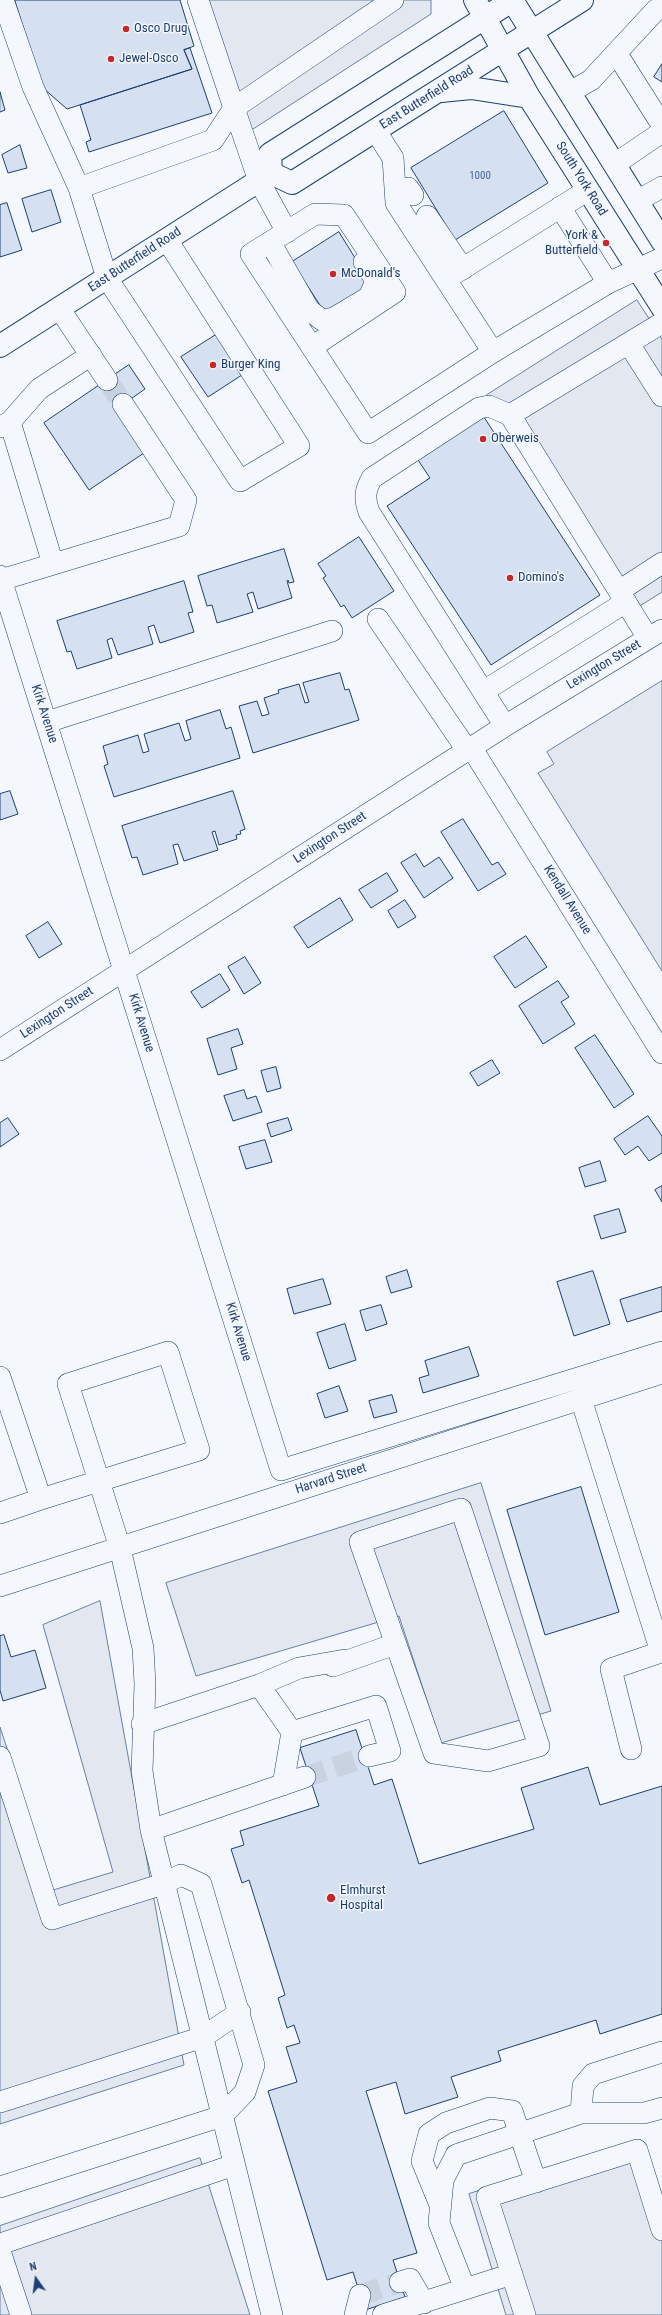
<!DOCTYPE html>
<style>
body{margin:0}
#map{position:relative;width:662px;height:2315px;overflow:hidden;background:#f4f7fb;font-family:"Roboto Condensed",sans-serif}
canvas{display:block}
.north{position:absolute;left:16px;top:2259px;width:40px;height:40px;-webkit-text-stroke:3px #f4f7fb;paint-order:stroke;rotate:346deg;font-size:11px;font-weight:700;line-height:16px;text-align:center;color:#1d3f73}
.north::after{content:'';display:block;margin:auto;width:14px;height:18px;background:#1d3f73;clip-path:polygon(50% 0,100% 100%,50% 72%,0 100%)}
</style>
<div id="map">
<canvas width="662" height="2315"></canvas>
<div class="north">N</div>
</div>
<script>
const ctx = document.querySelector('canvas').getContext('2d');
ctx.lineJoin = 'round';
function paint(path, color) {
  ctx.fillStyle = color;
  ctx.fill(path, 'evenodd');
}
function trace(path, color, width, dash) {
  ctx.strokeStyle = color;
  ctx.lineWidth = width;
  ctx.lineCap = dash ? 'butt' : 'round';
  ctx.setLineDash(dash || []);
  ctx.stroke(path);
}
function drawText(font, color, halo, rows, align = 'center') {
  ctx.font = font + ' "Roboto Condensed",sans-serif';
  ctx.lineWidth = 3;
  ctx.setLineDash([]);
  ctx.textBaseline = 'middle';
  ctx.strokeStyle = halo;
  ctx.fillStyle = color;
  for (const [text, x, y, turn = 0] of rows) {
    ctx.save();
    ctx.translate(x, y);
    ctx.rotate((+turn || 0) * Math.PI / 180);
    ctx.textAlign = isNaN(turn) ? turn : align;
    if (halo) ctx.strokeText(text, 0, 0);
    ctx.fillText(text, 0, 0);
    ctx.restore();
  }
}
const parking = new Path2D(`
 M209 0H431V14L250 131Z
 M637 300 662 339V592L627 614 487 395Z
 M662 681V971L538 773 554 764 547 752Z
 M481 1483 551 1711 441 1743 399 1616 196 1676 166 1583Z
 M100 1601 184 2065 0 2124V1727L53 1890 113 1872 43 1625Z
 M641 2140 662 2202V2315H506L469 2194Z
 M200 2158 250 2315H0V2226Z`);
const building = new Path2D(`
 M15 0H180L194 46 184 50 192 69 67 109 43 88Z
 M190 48 212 113 89 152 86 142 91 140 80 105 192 69 184 50Z
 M662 64V82L654 77Z
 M0 92 5 110 0 112Z
 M504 111 548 183 455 240 411 168Z
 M20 145 27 168 8 173 2 155Z
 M51 190 61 222 32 232 22 199Z
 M7 203 22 250 0 257V205Z
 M339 232 373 287 327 316 292 262Z
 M219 333 245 373 208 397 181 357Z
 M129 365 145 389 115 410 144 453 89 490 44 423Z
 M480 411 600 595 491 665 387 506 430 478 414 454Z
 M359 537 394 591 352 618 344 605 341 607 323 578 326 576 318 564Z
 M284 549 294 582 289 583 288 580 287 581 292 598 258 609 253 592 247 594 253 612 217 623 212 605 207 606 198 576Z
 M184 581 193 612 188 613 194 632 160 643 154 625 148 627 153 644 118 655 112 638 107 640 112 658 77 669 71 651 67 652 57 621Z
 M340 673 345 690 349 689 359 720 253 753 239 706 257 701 262 716 269 714 264 698 279 693 278 690 299 684 305 703 309 702 303 683Z
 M220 710 226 729 231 727 240 758 114 797 104 766 108 764 103 746 138 735 143 753 149 751 144 734 179 723 185 741 191 739 186 721Z
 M10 791 18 814 0 820V794Z
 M233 791 245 829 240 831 241 834 236 835 237 839 219 845 215 831 212 832 218 850 184 861 178 844 173 845 178 864 143 875 137 857 132 858 122 826Z
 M463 819 492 865 498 862 506 874 478 891 441 832Z
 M416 854 424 867 439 857 453 878 424 898 401 863Z
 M387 873 398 891 371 908 359 890Z
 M340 898 353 920 308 948 294 927Z
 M405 900 416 917 398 928 388 911Z
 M48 922 62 944 39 958 26 936Z
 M526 936 547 967 515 988 494 957Z
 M245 957 261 983 244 994 228 967Z
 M220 974 230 990 202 1008 191 992Z
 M558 981 569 997 561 1002 575 1024 543 1044 519 1006Z
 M238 1029 243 1044 231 1048 237 1069 218 1075 207 1039Z
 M595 1035 634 1094 614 1108 575 1048Z
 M492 1060 500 1073 478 1086 470 1073Z
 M276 1067 281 1088 267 1092 261 1071Z
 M244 1090 247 1099 256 1096 262 1112 233 1121 224 1096Z
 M648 1116 662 1136V1153L649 1161 638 1146 625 1155 614 1139Z
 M8 1118 19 1134 0 1147V1123Z
 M288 1118 292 1130 271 1137 267 1124Z
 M265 1140 272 1162 246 1169 239 1147Z
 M600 1161 606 1181 585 1187 579 1168Z
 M662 1186V1202L655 1190Z
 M619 1209 626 1232 601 1239 594 1216Z
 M407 1270 412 1287 391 1293 386 1277Z
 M593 1271 610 1324 574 1336 557 1282Z
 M323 1279 331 1304 294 1314 287 1289Z
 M662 1287V1311L627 1322 620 1300Z
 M381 1305 387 1324 366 1331 360 1311Z
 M345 1324 356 1360 329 1369 317 1333Z
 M469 1347 479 1376 423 1393 419 1378 429 1375 425 1361Z
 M339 1386 348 1411 325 1418 317 1394Z
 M392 1395 397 1412 374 1418 369 1401Z
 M581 1487 619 1612 545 1635 507 1510Z
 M4 1635 11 1657 35 1650 46 1688 3 1701 0 1690V1636Z
 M356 1730 374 1785 392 1779 419 1864 534 1829 521 1788 588 1767 600 1805 662 1786V2014L600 2034 596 2020 498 2051 501 2061 451 2077 458 2097 405 2114 396 2082 366 2091 417 2253 393 2260 405 2297 365 2310 353 2272 327 2280 268 2091 297 2082 286 2047 300 2043 294 2025 287 2028 278 1998 285 1995 249 1880 242 1883 231 1849 244 1845 240 1831 319 1806 300 1748Z`);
const minorTunnel = new Path2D(`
 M107 380 123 404
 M305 1777 369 1756
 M360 2295 400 2282`);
const minor = new Path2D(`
 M3 0 33 87 79 188 107 278 240 481 299 446 167 240
 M198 0 234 108 393 0
 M617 54 662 125
 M570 92 591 80 656 10 662 7
 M234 108 259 181 287 232
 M375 130 393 158 396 203 493 352
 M615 164 662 132
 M79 188 213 140 234 108
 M396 191 408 188 413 195
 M637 201 662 187
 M560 207 608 283
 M427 216 463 269
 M270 242 309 310 322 320 334 318 369 297 376 281 364 262
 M446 279 588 190
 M59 308 107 380
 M629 344 662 396
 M312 347 395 292 344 215 315 214 251 254 368 433 493 352 608 283 662 258
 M10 422 53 564
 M0 427 10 422 39 389 91 355
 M0 576 281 1470 662 1352
 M1 580 179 526 186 500 123 404
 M619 591 662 563
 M378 619 467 750
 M648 638 510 415 662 323
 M484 691 626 602
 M47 722 332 631
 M505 726 369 512C364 498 365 490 372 478L479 408 489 406 510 415
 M471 747 662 1053
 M0 1050 505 726 662 630
 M168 1352 199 1450 99 1481 68 1384Z
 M0 1377 41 1499 99 1481 120 1548 143 1648 145 1684 142 1771 151 1830 272 2315
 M581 1399 661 1652 611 1669 631 1749
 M461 1509 539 1746 488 1761 434 1753 360 1542Z
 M0 1513 41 1499
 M0 1586 662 1373
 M333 1666 395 1644
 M259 1685 292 1732 376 1706 390 1751 369 1756
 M142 1724 259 1685 299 1668 345 1660
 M0 1757 52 1919 163 1884 181 1875 201 1884 254 2065 245 2092 222 2116 0 2187
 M283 1785 292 1732
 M151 1830 305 1777
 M0 2102 203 2037 240 2012
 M581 2113 583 2086 593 2074 662 2052
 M440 2205 422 2161 429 2134 446 2123 490 2108 512 2111 536 2182
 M0 2244 234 2165
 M0 2251 21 2315
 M400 2282 410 2279 424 2303
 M465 2289 439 2223 443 2180 456 2155 581 2113H644L662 2108
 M355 2315 360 2295
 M383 2315 512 2274
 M525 2315 487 2197 637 2150 662 2230`);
const major = new Path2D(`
 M475 0 529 97 662 307
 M512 0 662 241
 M441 91 471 88 529 97
 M271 173 292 183 582 0
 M271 173 270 154 513 0
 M0 346 271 173`);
const markers = [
 [126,29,4,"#c62828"],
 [111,59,4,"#c62828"],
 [606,243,4,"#c62828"],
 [333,274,4,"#c62828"],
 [213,365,4,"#c62828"],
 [483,439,4,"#c62828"],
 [510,578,4,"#c62828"],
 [331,1898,5,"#c62828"]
];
const numberNames = [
 ["1000",480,176]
];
const poiNames = [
 ["Osco Drug",134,29],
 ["Jewel-Osco",119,59],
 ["York &",598,236,"right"],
 ["Butterfield",598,251,"right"],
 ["McDonald's",341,274],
 ["Burger King",221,365],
 ["Oberweis",491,439],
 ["Domino's",518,578],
 ["Elmhurst",340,1891],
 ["Hospital",340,1906]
];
const streetNames = [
 ["East Butterfield Road",427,98,-32],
 ["South York Road",581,179,58],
 ["East Butterfield Road",135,260,-33],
 ["Lexington Street",604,665,-31],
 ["Kirk Avenue",44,714,72],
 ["Lexington Street",330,838,-33],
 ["Kendall Avenue",567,900,58],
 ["Lexington Street",57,1013,-33],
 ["Kirk Avenue",141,1023,73],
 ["Kirk Avenue",238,1332,73],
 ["Harvard Street",331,1479,-18]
];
paint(parking, '#e3e8f0');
trace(parking, '#687fa3', 1);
paint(building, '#d5e0f0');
trace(building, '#1d3f73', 1);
trace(minorTunnel, '#c9d2e0', 21, [21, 10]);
trace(minor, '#1d3f73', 22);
trace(major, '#1d3f73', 24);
trace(minor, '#f4f7fb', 21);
trace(major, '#f4f7fb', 22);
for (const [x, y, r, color] of markers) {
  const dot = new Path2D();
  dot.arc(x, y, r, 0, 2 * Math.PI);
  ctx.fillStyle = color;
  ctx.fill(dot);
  trace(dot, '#f4f7fb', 1.5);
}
drawText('11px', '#4b6792', null, numberNames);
drawText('13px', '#1d3f73', '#f4f7fb', poiNames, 'left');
drawText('13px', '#1d3f73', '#f4f7fb', streetNames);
</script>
